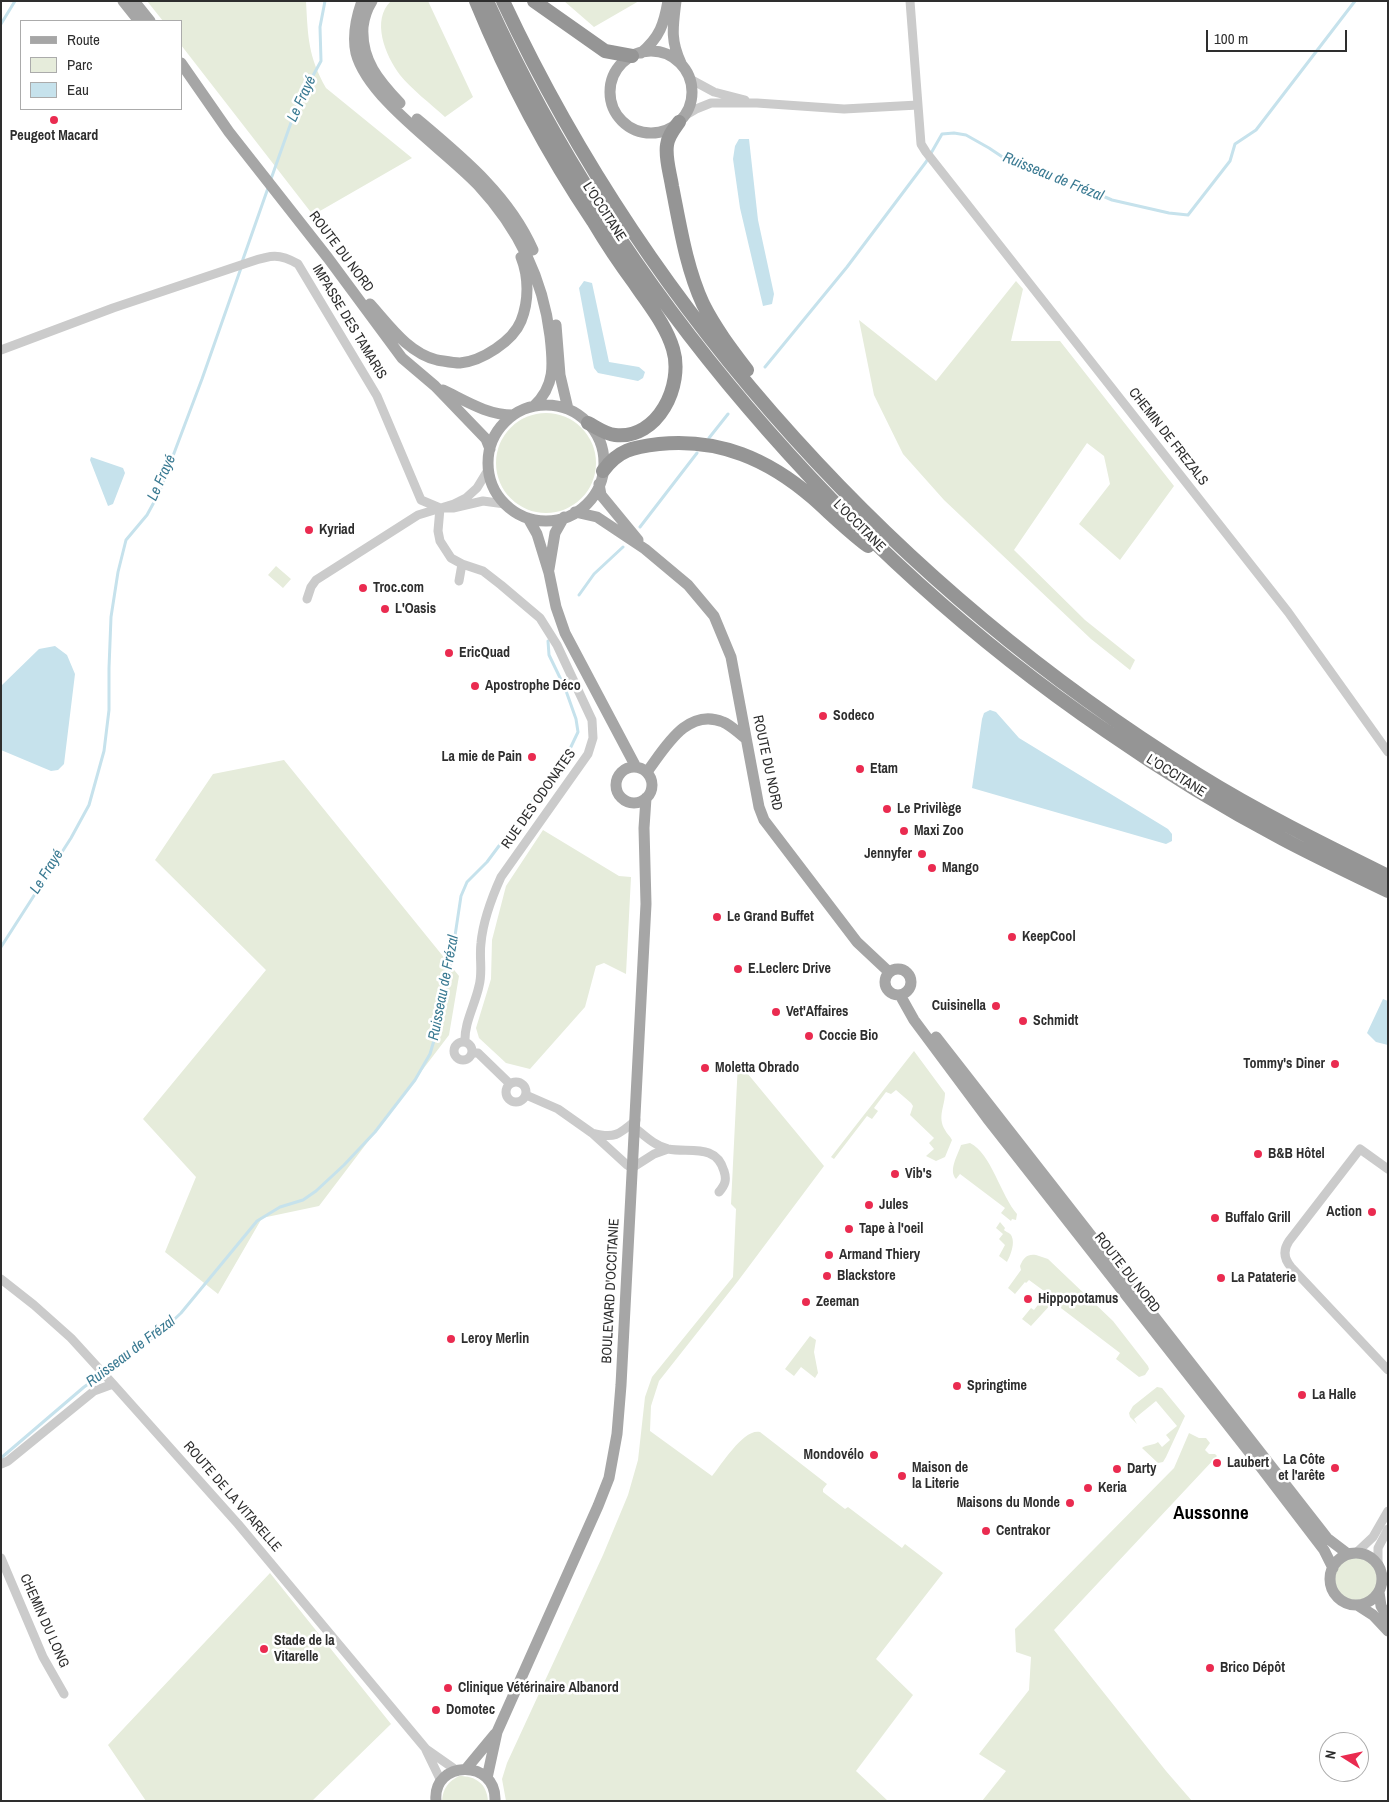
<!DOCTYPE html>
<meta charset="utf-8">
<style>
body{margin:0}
#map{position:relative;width:1389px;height:1802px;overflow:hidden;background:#fff;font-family:"Archivo Narrow",sans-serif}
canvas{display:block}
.frame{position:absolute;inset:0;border:2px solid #2e2e2e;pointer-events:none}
.legend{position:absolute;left:20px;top:20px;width:162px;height:90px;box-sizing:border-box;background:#fff;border:1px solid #ababab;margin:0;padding:6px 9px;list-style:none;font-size:15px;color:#2e2e2e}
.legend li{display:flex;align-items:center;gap:10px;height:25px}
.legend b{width:25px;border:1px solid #ababab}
.north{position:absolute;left:1319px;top:1732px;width:50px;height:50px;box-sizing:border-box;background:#fff;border:1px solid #ababab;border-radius:50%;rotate:280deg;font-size:14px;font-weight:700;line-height:20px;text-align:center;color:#2e2e2e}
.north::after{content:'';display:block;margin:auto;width:18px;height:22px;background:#ea2b50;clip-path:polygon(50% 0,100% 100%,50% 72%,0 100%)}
.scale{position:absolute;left:1206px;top:30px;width:141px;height:22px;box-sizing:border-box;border:2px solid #2e2e2e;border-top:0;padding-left:6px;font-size:15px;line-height:18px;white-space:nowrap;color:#2e2e2e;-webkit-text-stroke:4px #fff;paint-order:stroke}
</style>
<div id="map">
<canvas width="1389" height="1802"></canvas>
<div class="frame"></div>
<ul class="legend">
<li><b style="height:6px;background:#a6a6a6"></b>Route</li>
<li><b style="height:14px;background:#e6ecdb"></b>Parc</li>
<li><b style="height:14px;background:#c6e2ec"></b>Eau</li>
</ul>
<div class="north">N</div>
<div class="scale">100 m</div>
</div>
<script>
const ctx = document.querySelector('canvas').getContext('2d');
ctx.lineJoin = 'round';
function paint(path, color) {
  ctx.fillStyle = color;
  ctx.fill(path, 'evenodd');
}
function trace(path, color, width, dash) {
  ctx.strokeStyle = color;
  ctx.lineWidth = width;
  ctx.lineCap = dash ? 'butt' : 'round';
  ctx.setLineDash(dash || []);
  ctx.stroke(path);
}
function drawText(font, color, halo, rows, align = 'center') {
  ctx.font = font + ' "Archivo Narrow",sans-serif';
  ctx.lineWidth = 5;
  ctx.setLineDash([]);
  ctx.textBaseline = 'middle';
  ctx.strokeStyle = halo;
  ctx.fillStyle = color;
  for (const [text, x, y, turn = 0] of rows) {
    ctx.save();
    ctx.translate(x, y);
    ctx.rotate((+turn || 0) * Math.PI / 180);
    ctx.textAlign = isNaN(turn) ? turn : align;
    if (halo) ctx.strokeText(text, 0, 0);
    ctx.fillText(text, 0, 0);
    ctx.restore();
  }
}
const green = new Path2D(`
 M147 1H306C308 37 308 56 326 88L412 158 313 215 181 45V21H163Z
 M391 1H428L473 97 445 117C432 105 410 88 400 75 385 55 371 20 391 1Z
 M564 1H639L594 27Z
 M1016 281 1023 289 1011 341H1060L1174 486 1120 560 1079 524 1110 484 1104 456 1087 443 1014 550 1085 620 1135 660 1130 670 1091 639 944 500 903 454 874 395 859 320 936 381Z
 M496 463a50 50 0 1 1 100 0a50 50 0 1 1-100 0Z
 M276 566 291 579 283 588 268 575Z
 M284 760 459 976 449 1035 319 1206 262 1218 218 1294 165 1252 196 1177 143 1119 266 970 155 860 213 774Z
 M543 830 619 876 631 877 626 974 604 963 596 966 585 1007 530 1069 506 1063 479 1038 476 1028 491 979 492 940 506 886Z
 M914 1051 945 1093C945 1106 937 1117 945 1130 947 1134 950 1136 952 1140L945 1157 936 1161 926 1156 934 1149 929 1143 934 1138 910 1115 913 1106 911 1103 896 1090 891 1094 886 1092 874 1108 878 1111 872 1119 867 1116 834 1159 831 1157Z
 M738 1062 824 1166 738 1281 659 1381 651 1406 650 1431 712 1476C722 1464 744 1428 760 1432L827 1484 823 1489V1492L845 1509 848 1507 902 1548 905 1544 943 1573 876 1659 913 1695 856 1771 888 1801H506L502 1779 507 1763 603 1555 628 1495 638 1460 645 1397 652 1377 733 1277 736 1209 731 1204Z
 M970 1143C991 1153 1001 1196 1017 1214L1016 1220 1012 1219 1011 1221 1001 1213 1005 1208 960 1174 956 1179C948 1170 958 1155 961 1145Z
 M1000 1222 1005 1228 1004 1230C1006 1232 1010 1233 1011 1235 1016 1243 1010 1256 1007 1262L999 1256 1005 1245 999 1239 1003 1234 996 1228Z
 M1036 1255 1048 1259 1113 1321 1148 1366 1149 1369 1145 1375 1139 1377 1116 1359 1120 1353 1053 1302 1031 1326 1022 1319 1031 1308 1034 1310 1044 1297 1042 1295 1044 1291 1029 1280 1026 1283 1025 1282 1015 1294 1008 1288 1021 1270 1020 1266C1024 1257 1027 1254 1036 1255Z
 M810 1336 816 1340 814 1352 818 1373 815 1378 801 1367 794 1376 785 1369Z
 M1157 1387 1162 1388 1185 1416 1166 1457 1163 1462 1158 1463 1142 1448C1147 1444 1153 1446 1158 1442L1162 1447 1170 1440 1166 1435 1177 1426 1156 1401 1134 1419 1137 1424 1130 1417 1129 1413 1133 1406Z
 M1189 1433 1199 1438H1206L1210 1443 1205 1450 1209 1454H1215L1217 1456 1054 1630 1166 1771 1192 1801H982L1006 1771 979 1754 1029 1690 1031 1657 1016 1652 1015 1629 1174 1468Z
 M1335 1579a21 21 0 1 1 42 0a21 21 0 1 1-42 0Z
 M270 1573 391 1724 312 1801H146L108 1745Z
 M459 1776C476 1776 487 1784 488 1801H442C443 1788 448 1782 459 1776Z`);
const water = new Path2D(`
 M739 139H749L758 220 774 294 772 304 763 306 740 208 733 159 735 146Z
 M584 281 592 283 609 362 639 367 645 372 643 378 638 381 598 373 594 368 579 288Z
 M91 457 123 468 125 473 113 504 108 506 90 460Z
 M55 646 67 655 75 674 64 764 58 770 51 771 1 750V686L39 649Z
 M990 710 996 712 1019 738 1168 829 1172 834V841L1166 844 972 788 982 719 984 713Z
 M1383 999 1388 1001V1045L1376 1042 1367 1033Z`);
const stream = new Path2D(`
 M1 24 15 1
 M271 179 298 103 321 61 320 27 325 1
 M242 262 268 188
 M765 367 847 267 926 162 942 134 954 133 966 135 989 148 1004 158 1021 166 1045 171 1069 184 1082 187 1112 200 1169 213 1188 215 1230 161 1235 144 1256 130 1355 1
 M709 438 728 414
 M640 527 697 453
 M579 595 594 574 623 547
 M1 947 71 838 89 805 104 751 109 710V668L111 617 118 572 126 540 147 515 159 493 202 379 241 268
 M1 1458 84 1387 162 1331 181 1313 257 1221 280 1207 303 1200 316 1191 344 1165 375 1132 415 1080 430 1054 440 1020 450 969 461 896 467 882 487 862 568 753 578 732 576 719 565 688 549 655 548 641`);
const minor = new Path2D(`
 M910 1 921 144 926 152 1288 612 1388 752
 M690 79 714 92 745 100
 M684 116 696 109 711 103H757L844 109 918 105
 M1 350 113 308 250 262C271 255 279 253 298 264L377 396 421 500 440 508H453L483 501 505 504
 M440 508 438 531 440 541 451 558 462 564 483 571 501 585 540 618 557 645 592 720 593 738 588 754 501 877C492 897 483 921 481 943 479 958 483 972 479 986 475 1005 464 1023 465 1042
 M459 581 462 564
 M307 599 311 587 316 580 418 515 454 504 466 498 477 488 488 470
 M454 1051a9 9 0 1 1 18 0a9 9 0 1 1-18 0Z
 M472 1053H478L510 1084
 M506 1092a10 10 0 1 1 20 0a10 10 0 1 1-20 0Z
 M526 1095 558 1109 592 1133 627 1165 632 1168 654 1154 668 1149
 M635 1128C645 1136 655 1146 668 1149 689 1153 716 1143 724 1171 727 1180 725 1185 719 1192
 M592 1133C614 1139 619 1135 636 1120
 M1388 1169 1360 1149 1289 1241C1283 1250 1284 1259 1291 1267L1388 1370
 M1 1279 34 1305 71 1338 113 1384 238 1524 426 1749 456 1770
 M1 1464 8 1461 94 1391 113 1384
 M1356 1553 1373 1537 1388 1511
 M1 1558 43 1657 64 1694
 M1378 1564V1548L1388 1529
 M426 1750 441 1781`);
const major = new Path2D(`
 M123 1 139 21
 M134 1 150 21
 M362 1C356 18 352 35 356 53 368 99 444 149 478 185 517 227 543 278 550 336 553 363 556 385 534 406
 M372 1C367 9 364 18 363 27 361 60 379 81 400 103
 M676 1C673 26 670 40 681 63
 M610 92a41 41 0 1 1 82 0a41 41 0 1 1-82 0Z
 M641 53C660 37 664 24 668 1
 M181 63 229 132 328 258 402 358 435 386 486 439 490 449
 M417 119C462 157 509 195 533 250
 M370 304C389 325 408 353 437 360 444 361 453 363 460 363 482 361 513 341 521 321 529 301 529 277 521 257
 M556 325 560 375 568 409
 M443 390C466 401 487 415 513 415
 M488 463a58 58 0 1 1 116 0a58 58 0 1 1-116 0Z
 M599 484 601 495 638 540
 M575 512 597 517 645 549 688 585 714 616 731 657 759 807 764 820 857 942 889 972
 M528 518 537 534 549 573 556 607 565 633 636 767
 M549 569 555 533 564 517
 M616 785a18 18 0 1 1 36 0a18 18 0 1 1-36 0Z
 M647 772C665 748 687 707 723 722 731 725 738 733 745 738
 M885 982a13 13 0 1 1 26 0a13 13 0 1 1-26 0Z
 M900 995 914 1020 987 1118 1250 1453 1324 1550 1333 1568
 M936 1037 1327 1538 1348 1554
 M1330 1579a26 26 0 1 1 52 0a26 26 0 1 1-52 0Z
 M1379 1592 1381 1606 1388 1618
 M1359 1606 1373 1615 1388 1631
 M466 1769 495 1734
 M487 1778 497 1732 598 1506 609 1478 617 1434 621 1385 646 904 644 828 646 798
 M436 1801C432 1760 497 1758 495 1801`);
const highway = new Path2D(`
 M476 1C508 79 546 151 593 221 606 243 620 264 635 284 649 305 666 325 673 349 684 385 658 440 615 435 605 434 596 427 588 423
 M487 1C618 289 845 553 1106 731 1162 770 1222 807 1283 839 1317 857 1353 874 1388 891
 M503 1C652 320 899 589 1197 774 1258 812 1323 844 1388 876
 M534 1 605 51 632 56
 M679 122C674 129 668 136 667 145 665 158 670 173 672 186 680 226 686 267 703 304 715 328 731 349 747 370
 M603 471C618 450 633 447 659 444 719 438 768 459 813 498 831 514 848 531 868 546`);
const markers = [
 [54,120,5,"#ea2b50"],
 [309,530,5,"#ea2b50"],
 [363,588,5,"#ea2b50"],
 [385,609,5,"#ea2b50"],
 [449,653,5,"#ea2b50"],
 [475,686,5,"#ea2b50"],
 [823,716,5,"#ea2b50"],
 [532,757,5,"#ea2b50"],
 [860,769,5,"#ea2b50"],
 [887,809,5,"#ea2b50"],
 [904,831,5,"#ea2b50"],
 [922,854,5,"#ea2b50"],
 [932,868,5,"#ea2b50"],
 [717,917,5,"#ea2b50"],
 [1012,937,5,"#ea2b50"],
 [738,969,5,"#ea2b50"],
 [996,1006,5,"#ea2b50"],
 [776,1012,5,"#ea2b50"],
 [1023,1021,5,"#ea2b50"],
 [809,1036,5,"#ea2b50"],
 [1335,1064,5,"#ea2b50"],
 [705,1068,5,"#ea2b50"],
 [1258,1154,5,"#ea2b50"],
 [895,1174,5,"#ea2b50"],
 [869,1205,5,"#ea2b50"],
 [1372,1212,5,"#ea2b50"],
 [1215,1218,5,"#ea2b50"],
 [849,1229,5,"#ea2b50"],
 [829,1255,5,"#ea2b50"],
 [827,1276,5,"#ea2b50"],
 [1221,1278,5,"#ea2b50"],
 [1028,1299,5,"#ea2b50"],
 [806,1302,5,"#ea2b50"],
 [451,1339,5,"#ea2b50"],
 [957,1386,5,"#ea2b50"],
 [1302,1395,5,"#ea2b50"],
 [874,1455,5,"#ea2b50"],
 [1217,1463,5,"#ea2b50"],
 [1335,1468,5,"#ea2b50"],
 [1117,1469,5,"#ea2b50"],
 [902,1476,5,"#ea2b50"],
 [1088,1488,5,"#ea2b50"],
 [1070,1503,5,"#ea2b50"],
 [986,1531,5,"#ea2b50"],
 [264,1649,5,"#ea2b50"],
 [1210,1668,5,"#ea2b50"],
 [448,1688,5,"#ea2b50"],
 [436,1710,5,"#ea2b50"]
];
const poiNames = [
 ["Peugeot Macard",54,136,"center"],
 ["Kyriad",319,530],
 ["Troc.com",373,588],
 ["L'Oasis",395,609],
 ["EricQuad",459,653],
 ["Apostrophe Déco",485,686],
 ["Sodeco",833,716],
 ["La mie de Pain",522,757,"right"],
 ["Etam",870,769],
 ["Le Privilège",897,809],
 ["Maxi Zoo",914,831],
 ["Jennyfer",912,854,"right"],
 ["Mango",942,868],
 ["Le Grand Buffet",727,917],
 ["KeepCool",1022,937],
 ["E.Leclerc Drive",748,969],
 ["Cuisinella",986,1006,"right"],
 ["Vet'Affaires",786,1012],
 ["Schmidt",1033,1021],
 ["Coccie Bio",819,1036],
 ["Tommy's Diner",1325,1064,"right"],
 ["Moletta Obrado",715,1068],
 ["B&B Hôtel",1268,1154],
 ["Vib's",905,1174],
 ["Jules",879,1205],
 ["Action",1362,1212,"right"],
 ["Buffalo Grill",1225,1218],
 ["Tape à l'oeil",859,1229],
 ["Armand Thiery",839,1255],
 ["Blackstore",837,1276],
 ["La Pataterie",1231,1278],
 ["Hippopotamus",1038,1299],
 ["Zeeman",816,1302],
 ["Leroy Merlin",461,1339],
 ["Springtime",967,1386],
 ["La Halle",1312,1395],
 ["Mondovélo",864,1455,"right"],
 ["La Côte",1325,1460,"right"],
 ["et l'arête",1325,1476,"right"],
 ["Laubert",1227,1463],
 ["Maison de",912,1468],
 ["la Literie",912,1484],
 ["Darty",1127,1469],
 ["Keria",1098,1488],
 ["Maisons du Monde",1060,1503,"right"],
 ["Centrakor",996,1531],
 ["Stade de la",274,1641],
 ["Vitarelle",274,1657],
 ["Brico Dépôt",1220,1668],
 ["Clinique Vétérinaire Albanord",458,1688],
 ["Domotec",446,1710]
];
const streetNames = [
 ["L'OCCITANE",604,212,57],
 ["ROUTE DU NORD",341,252,53],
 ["IMPASSE DES TAMARIS",349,322,59],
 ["CHEMIN DE FREZALS",1168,437,52],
 ["L'OCCITANE",859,526,45],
 ["ROUTE DU NORD",767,763,78],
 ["L'OCCITANE",1176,776,32],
 ["RUE DES ODONATES",539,799,-55],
 ["ROUTE DU NORD",1127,1273,52],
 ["BOULEVARD D'OCCITANIE",611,1291,-87],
 ["ROUTE DE LA VITARELLE",232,1497,49],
 ["CHEMIN DU LONG",44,1621,66]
];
const waterNames = [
 ["Le Frayé",302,99,-65],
 ["Ruisseau de Frézal",1053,177,22],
 ["Le Frayé",162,478,-66],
 ["Le Frayé",47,872,-58],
 ["Ruisseau de Frézal",444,988,-79],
 ["Ruisseau de Frézal",131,1352,-37]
];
const districtNames = [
 ["Aussonne",1211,1514]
];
paint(green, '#e6ecdb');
paint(water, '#c6e2ec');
trace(stream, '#c6e2ec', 3);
trace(minor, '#cbcbcb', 9);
trace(major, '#a6a6a6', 11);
trace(highway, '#959595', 14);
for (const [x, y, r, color] of markers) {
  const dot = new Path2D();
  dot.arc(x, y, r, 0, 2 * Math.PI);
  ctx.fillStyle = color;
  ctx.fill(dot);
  trace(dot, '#fff', 2);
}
drawText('bold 14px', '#2e2e2e', '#fff', poiNames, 'left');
drawText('14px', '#2e2e2e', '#fff', streetNames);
drawText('italic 15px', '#3a7a92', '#fff', waterNames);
drawText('bold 19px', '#000', '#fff', districtNames);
</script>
